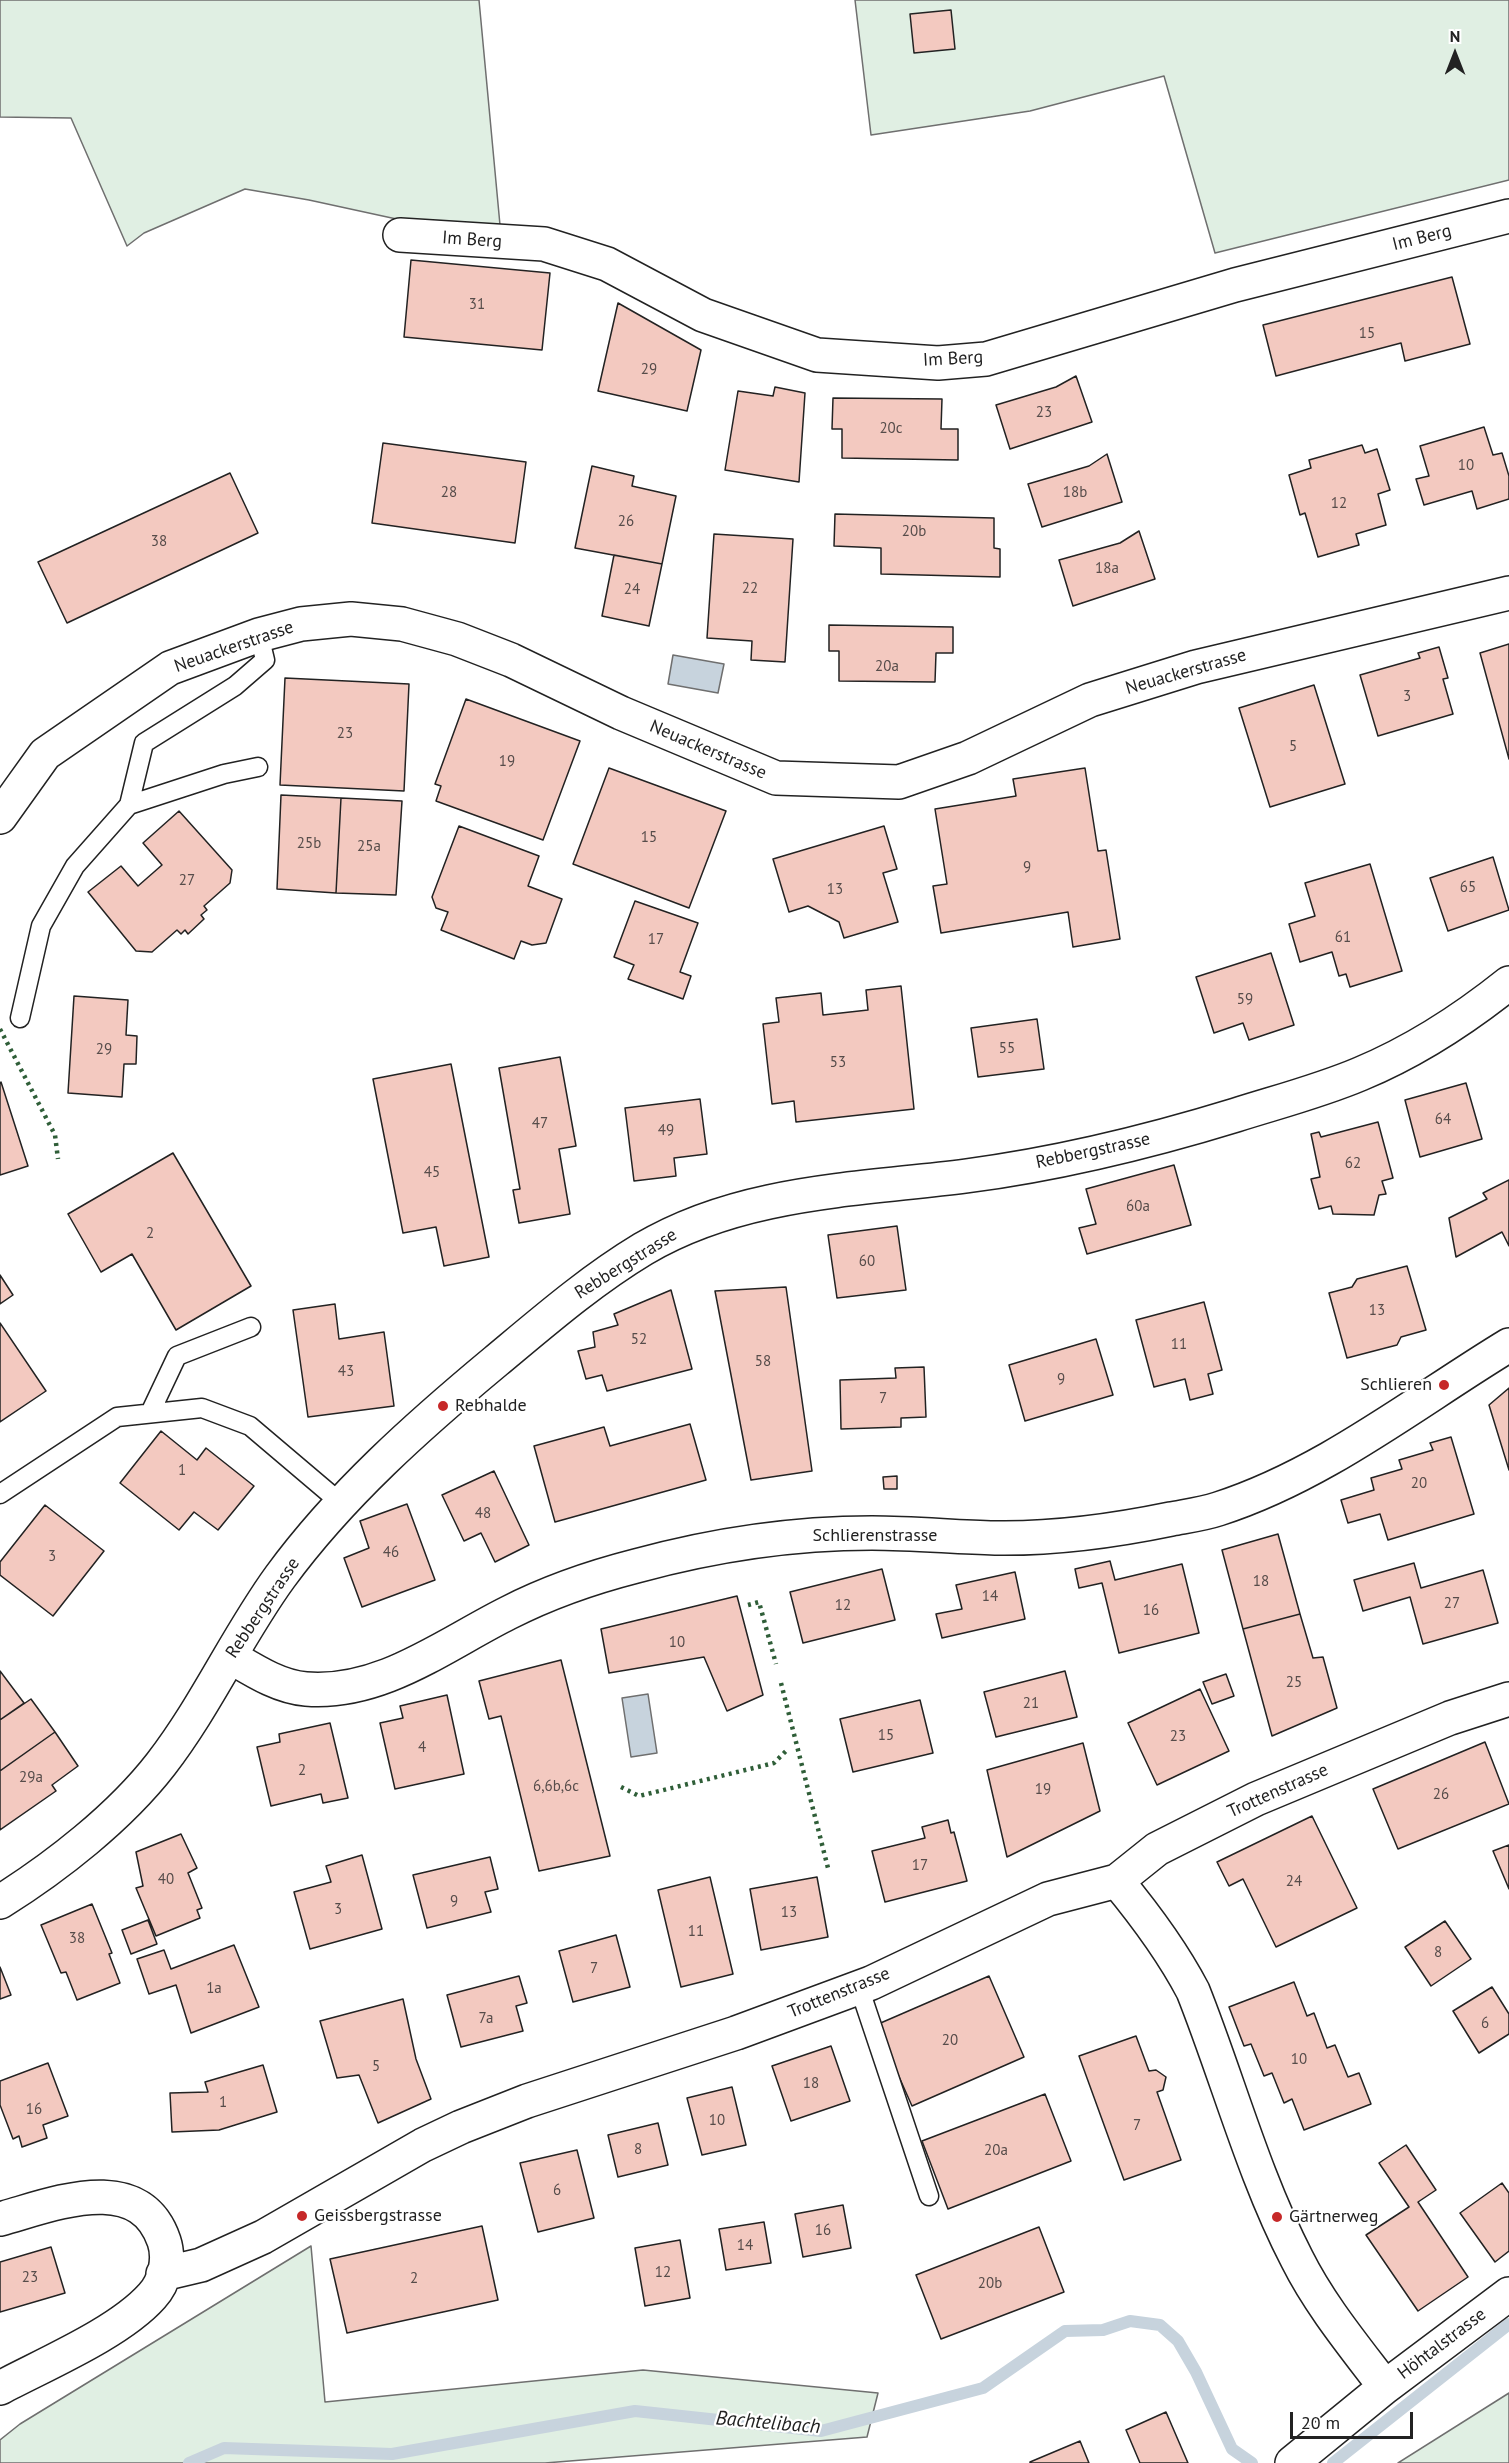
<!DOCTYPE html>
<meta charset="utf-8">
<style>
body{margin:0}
#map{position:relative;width:1509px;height:2463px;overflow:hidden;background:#fff;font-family:"PT Sans",sans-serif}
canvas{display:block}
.north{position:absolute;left:1425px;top:24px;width:60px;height:60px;-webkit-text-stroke:4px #fff;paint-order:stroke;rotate:0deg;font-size:16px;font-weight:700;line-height:24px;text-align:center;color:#222}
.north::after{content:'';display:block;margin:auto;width:21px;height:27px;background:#222;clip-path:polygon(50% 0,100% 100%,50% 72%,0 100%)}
.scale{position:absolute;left:1290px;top:2412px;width:123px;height:27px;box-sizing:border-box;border:3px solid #222;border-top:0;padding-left:8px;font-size:18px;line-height:21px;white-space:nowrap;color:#222;-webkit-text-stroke:4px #fff;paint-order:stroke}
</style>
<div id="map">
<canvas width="1509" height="2463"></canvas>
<div class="north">N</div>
<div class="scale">20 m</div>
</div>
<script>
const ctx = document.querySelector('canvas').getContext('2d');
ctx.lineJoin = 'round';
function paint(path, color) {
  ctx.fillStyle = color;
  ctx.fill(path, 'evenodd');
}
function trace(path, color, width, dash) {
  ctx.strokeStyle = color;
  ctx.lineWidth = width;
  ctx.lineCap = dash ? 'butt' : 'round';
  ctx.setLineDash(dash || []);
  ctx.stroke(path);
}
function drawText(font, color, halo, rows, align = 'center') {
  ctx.font = font + ' "PT Sans",sans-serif';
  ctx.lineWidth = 4.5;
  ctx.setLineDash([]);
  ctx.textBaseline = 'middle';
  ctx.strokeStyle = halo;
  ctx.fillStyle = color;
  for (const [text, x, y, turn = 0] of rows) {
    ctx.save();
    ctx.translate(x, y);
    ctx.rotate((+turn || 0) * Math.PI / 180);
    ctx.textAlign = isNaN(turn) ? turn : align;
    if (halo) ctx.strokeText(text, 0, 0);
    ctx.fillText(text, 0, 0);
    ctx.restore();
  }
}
const green = new Path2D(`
 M0 0H479L500 225 401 220 309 200 245 189 144 233 127 246 71 118 0 117Z
 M855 0H1509V180L1215 253 1164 76 1030 111 871 135Z
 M311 2246 325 2402 643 2370 878 2393 867 2437 545 2463H0V2440L20 2424Z
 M1509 2393V2463H1398Z`);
const water = new Path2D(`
 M673 655 724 664 718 693 668 684Z
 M648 1694 657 1753 631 1757 622 1698Z`);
const stream = new Path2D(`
 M189 2463 224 2448 392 2454 635 2411 821 2431 983 2388 1065 2331 1103 2330 1130 2321 1160 2325 1178 2341 1196 2372 1232 2449 1252 2463
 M1333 2463 1509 2324`);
const building = new Path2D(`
 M951 10 955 49 914 53 910 14Z
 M411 260 550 273 542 350 404 337Z
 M1452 277 1470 344 1405 361 1401 343 1276 376 1263 325Z
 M618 303 701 350 687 411 598 391Z
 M1076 376 1092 422 1010 449 996 405 1056 387Z
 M775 387 805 393 799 482 725 470 738 391 773 396Z
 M833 398 942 399 941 429H958V460L842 458V429H832Z
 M1484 427 1493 455 1502 453 1509 476V499L1477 509 1472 491 1424 505 1416 479 1429 476 1420 446Z
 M383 443 526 462 515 543 372 523Z
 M1362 445 1365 453 1377 449 1390 490 1378 494 1386 525 1356 534 1359 545 1318 557 1305 513 1300 515 1289 475 1311 468 1309 460Z
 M1107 454 1122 502 1042 527 1028 484 1089 466Z
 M592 466 634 476 632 486 676 496 662 564 575 548Z
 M230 473 258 533 67 623 38 562Z
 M835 514 994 518V548L1000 549V577L881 574V548L834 546Z
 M1139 531 1155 579 1073 606 1059 560 1120 543Z
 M714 534 793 539 785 662 751 660 752 641 707 638Z
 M614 555 662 564 649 626 602 616Z
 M829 625 953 627V653H936L935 682 839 681V651H829Z
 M1509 644V759L1480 653Z
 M1439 647 1448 678 1443 679 1453 714 1378 736 1360 675 1420 658 1418 653Z
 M285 678 409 684 404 791 280 785Z
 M1314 685 1345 784 1270 807 1239 708Z
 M466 699 580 741 543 840 436 801 441 786 435 784Z
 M609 768 726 811 689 908 573 864Z
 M1085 768 1098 851 1106 850 1120 939 1073 947 1068 912 941 933 933 886 947 884 935 809 1016 796 1013 779Z
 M281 795 341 798 336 893 277 889Z
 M341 798 402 801 396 895 336 893Z
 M179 811 232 870 230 883 204 906 207 910 201 915 204 919 188 934 185 930 181 934 177 930 152 952 136 951 88 892 121 866 138 886 162 865 143 843Z
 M459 826 539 856 528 886 562 899 546 943 532 945 521 941 514 959 441 930 448 912 436 908 432 897Z
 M884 826 897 869 883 873 898 922 844 938 839 922 808 906 789 912 773 859Z
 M1493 857 1509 910 1448 931 1430 878Z
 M1370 864 1402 971 1350 987 1346 974 1339 976 1332 952 1300 962 1289 924 1315 916 1305 883Z
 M635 901 698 923 680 972 691 976 683 999 628 979 634 965 614 957Z
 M1271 953 1294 1025 1249 1040 1243 1023 1214 1033 1196 977Z
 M901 986 914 1109 796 1122 794 1101 772 1104 763 1024 779 1022 776 998 821 993 823 1015 868 1010 866 990Z
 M74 996 128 1000 126 1035 137 1036 136 1064H124L122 1097 68 1093Z
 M1037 1019 1044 1069 978 1077 971 1028Z
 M560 1057 576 1146 559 1149 570 1214 519 1223 513 1190 520 1189 499 1068Z
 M451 1064 489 1257 444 1266 436 1227 403 1233 373 1079Z
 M1 1082 28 1166 0 1175V1083Z
 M1466 1083 1482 1139 1420 1157 1405 1100Z
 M700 1099 707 1154 674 1158 676 1176 634 1181 625 1108Z
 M1378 1122 1393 1178 1382 1181 1386 1194 1379 1195 1374 1215 1333 1214 1331 1206 1319 1209 1311 1179 1320 1177 1311 1134 1319 1132 1321 1137Z
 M173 1153 251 1286 176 1330 132 1254 101 1272 68 1214Z
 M1174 1165 1191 1225 1087 1254 1079 1228 1096 1224 1086 1189Z
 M1509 1180V1246L1502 1232 1456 1257 1449 1218 1487 1199 1483 1193Z
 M897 1226 906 1290 837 1298 828 1235Z
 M1407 1266 1426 1330 1401 1337 1397 1345 1347 1358 1329 1293 1352 1287 1357 1279Z
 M0 1275 13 1295 0 1304Z
 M786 1287 812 1471 751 1480 715 1291Z
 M671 1290 692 1369 607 1391 602 1375 586 1379 578 1351 595 1347 593 1332 618 1325 614 1314Z
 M1204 1302 1222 1370 1208 1374 1213 1394 1190 1400 1185 1379 1154 1387 1136 1320Z
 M335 1304 339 1339 384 1332 394 1406 308 1417 293 1310Z
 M0 1323 46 1391 0 1422Z
 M1096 1339 1113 1395 1025 1421 1009 1365Z
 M924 1367 926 1417 901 1418V1427L841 1429 840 1380 896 1378 895 1368Z
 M1509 1388V1470L1489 1405Z
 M690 1424 706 1480 555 1522 534 1446 604 1427 610 1446Z
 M161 1431 197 1460 206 1448 254 1486 218 1530 194 1512 179 1530 120 1483Z
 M1451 1437 1474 1514 1388 1540 1380 1514 1348 1523 1341 1500 1374 1490 1371 1478 1402 1469 1399 1460 1433 1450 1430 1443Z
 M494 1471 529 1545 495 1562 481 1533 464 1541 442 1495Z
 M897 1476V1489H884L883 1477Z
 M407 1504 435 1580 362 1607 344 1558 369 1548 360 1521Z
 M45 1505 104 1551 53 1616 0 1575V1562Z
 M1278 1534 1300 1614 1243 1629 1222 1550Z
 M1110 1561 1115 1580 1182 1564 1199 1633 1119 1653 1102 1583 1079 1588 1075 1569Z
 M1414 1563 1421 1588 1483 1570 1498 1623 1423 1644 1410 1597 1363 1611 1354 1580Z
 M882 1569 895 1620 803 1643 790 1592Z
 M1015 1572 1025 1619 942 1638 936 1614 962 1609 956 1585Z
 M737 1596 763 1695 727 1711 704 1657 609 1673 601 1629Z
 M1300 1614 1313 1658 1323 1657 1337 1708 1272 1736 1243 1629Z
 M561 1660 610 1856 539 1871 501 1716 489 1719 479 1681Z
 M0 1671 24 1703 0 1720Z
 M1065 1671 1077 1717 996 1737 984 1692Z
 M1226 1674 1234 1696 1212 1704 1203 1682Z
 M1200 1689 1229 1751 1157 1785 1128 1723Z
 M447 1695 464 1774 395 1789 380 1723 403 1718 400 1706Z
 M31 1699 55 1732 0 1771V1720Z
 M920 1700 933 1753 853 1772 840 1719Z
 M330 1723 348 1798 323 1803 321 1794 271 1806 257 1747 280 1742 279 1734Z
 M55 1732 78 1766 52 1785 56 1791 0 1830V1771Z
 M1485 1742 1509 1804 1398 1849 1373 1789Z
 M1083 1743 1100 1811 1007 1857 987 1770Z
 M1312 1816 1357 1908 1276 1947 1243 1879 1229 1886 1217 1862Z
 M948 1820 951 1833 954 1832 967 1881 885 1902 872 1851 925 1838 922 1827Z
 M181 1834 197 1868 188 1873 202 1908 197 1910 200 1918 156 1936 136 1888 143 1886 136 1852Z
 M1509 1845V1889L1493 1851Z
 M362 1855 382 1929 310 1949 294 1892 331 1882 326 1866Z
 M490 1857 498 1889 485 1892 491 1912 427 1928 413 1875Z
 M710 1877 733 1974 681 1987 658 1890Z
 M817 1877 828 1937 761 1950 750 1889Z
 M92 1904 112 1953 109 1954 120 1983 77 2000 66 1972 61 1973 41 1925Z
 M148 1920 157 1944 131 1954 122 1930Z
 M1445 1921 1471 1959 1431 1986 1405 1947Z
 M616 1935 630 1987 573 2002 559 1951Z
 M234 1945 259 2007 191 2033 176 1985 149 1994 137 1959 164 1950 171 1969Z
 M0 1967 11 1995 0 1999Z
 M519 1976 527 2003 516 2006 523 2031 461 2047 447 1995Z
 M989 1976 1024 2057 912 2106 876 2025Z
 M1294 1982 1307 2016 1314 2013 1327 2048 1335 2045 1348 2077 1359 2073 1371 2104 1304 2130 1292 2099 1284 2103 1272 2073 1264 2076 1251 2044 1244 2046 1229 2007Z
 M1492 1987 1509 2014V2034L1479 2053 1453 2011Z
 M403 1999 416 2059 431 2099 378 2123 359 2075 337 2078 320 2021Z
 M1136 2036 1149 2071 1156 2070 1166 2077 1163 2090 1157 2092 1181 2160 1124 2180 1079 2056Z
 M831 2046 850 2101 791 2121 772 2066Z
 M48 2063 68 2116 43 2125 47 2138 22 2147 19 2136 13 2139 0 2105V2081Z
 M263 2065 277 2112 219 2130 172 2132 170 2093 208 2092 205 2082Z
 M732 2087 746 2145 702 2155 687 2098Z
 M1045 2094 1071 2161 948 2209 922 2141Z
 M658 2123 668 2165 618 2177 608 2135Z
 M1406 2145 1436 2190 1418 2202 1468 2277 1418 2311 1366 2235 1409 2207 1379 2163Z
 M577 2150 594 2218 538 2232 520 2163Z
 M1502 2183 1509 2193V2251L1495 2262 1460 2213Z
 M843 2205 851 2248 803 2257 795 2214Z
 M764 2222 771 2263 726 2270 719 2229Z
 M482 2226 498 2300 347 2333 330 2259Z
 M1039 2227 1064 2292 941 2339 916 2275Z
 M680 2240 690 2298 645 2306 635 2248Z
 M51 2247 65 2293 0 2312V2262Z
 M1166 2412 1188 2463H1140L1126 2430Z
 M1080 2441 1089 2463H1030V2462Z`);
const lane = new Path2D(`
 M258 767 224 774 129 805 144 743 235 686 265 660 259 635
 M20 1018 41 926 75 866 129 805
 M150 1413 177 1356 251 1327
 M0 1494 117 1417 202 1408 250 1426 342 1504
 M859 1987 929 2196`);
const street = new Path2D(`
 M400 235 544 244 607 264 703 315 817 355 938 363 986 359 1235 285 1509 216
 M0 817 45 754 170 668 259 635 301 624 351 619 402 624 457 639 511 660 621 713 776 778 899 782 968 758 1090 700 1196 667 1509 593
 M231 1657C253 1670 279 1687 306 1689 381 1695 444 1645 508 1613 547 1593 593 1577 636 1566 713 1545 792 1533 872 1533 913 1533 954 1537 995 1538 1055 1539 1113 1531 1171 1519 1187 1516 1203 1514 1218 1509 1324 1475 1415 1402 1509 1345
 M1117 1881C1146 1916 1172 1951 1193 1991 1228 2079 1253 2174 1297 2259 1320 2305 1354 2346 1385 2387
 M0 1902C56 1867 120 1817 161 1764 206 1706 237 1636 280 1577 340 1495 419 1425 496 1361 544 1321 590 1281 643 1249 741 1191 856 1190 966 1176 1058 1164 1148 1142 1236 1115 1277 1102 1320 1091 1360 1074 1413 1052 1464 1019 1509 983
 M0 2219C52 2205 139 2168 164 2241 170 2259 165 2282 152 2296 119 2333 45 2364 0 2388
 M163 2274 201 2265 263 2237 423 2145 461 2127 527 2101 736 2033 871 1983 1048 1899 1117 1881 1157 1849 1256 1799 1450 1718 1509 1699
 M1292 2463 1385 2387 1509 2294`);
const hedge = new Path2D(`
 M0 1029 55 1135 58 1159
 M748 1605 759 1602 776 1664
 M781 1683 828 1868
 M621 1787 639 1796 774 1763 787 1750`);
const markers = [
 [1444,1385,6,"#c62828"],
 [443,1406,6,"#c62828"],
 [302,2216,6,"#c62828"],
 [1277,2217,6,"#c62828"]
];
const numberNames = [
 ["31",477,305],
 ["15",1367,334],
 ["29",649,370],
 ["23",1044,413],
 ["20c",891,429],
 ["10",1466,466],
 ["28",449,493],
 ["18b",1075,493],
 ["12",1339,504],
 ["26",626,522],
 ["20b",914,532],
 ["38",159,542],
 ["18a",1107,569],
 ["22",750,589],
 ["24",632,590],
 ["20a",887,667],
 ["3",1407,697],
 ["23",345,734],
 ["5",1293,747],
 ["19",507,762],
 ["15",649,838],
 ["25b",309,844],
 ["25a",369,847],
 ["9",1027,868],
 ["27",187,881],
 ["65",1468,888],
 ["13",835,890],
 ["61",1343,938],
 ["17",656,940],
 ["59",1245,1000],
 ["55",1007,1049],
 ["29",104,1050],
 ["53",838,1063],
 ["64",1443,1120],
 ["47",540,1124],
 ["49",666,1131],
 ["62",1353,1164],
 ["45",432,1173],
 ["60a",1138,1207],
 ["2",150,1234],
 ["60",867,1262],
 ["13",1377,1311],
 ["52",639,1340],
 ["11",1179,1345],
 ["58",763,1362],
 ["43",346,1372],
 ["9",1061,1380],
 ["7",883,1399],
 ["1",182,1471],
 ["20",1419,1484],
 ["48",483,1514],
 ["46",391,1553],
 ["3",52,1557],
 ["18",1261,1582],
 ["14",990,1597],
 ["27",1452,1604],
 ["12",843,1606],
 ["16",1151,1611],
 ["10",677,1643],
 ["25",1294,1683],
 ["21",1031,1704],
 ["15",886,1736],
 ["23",1178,1737],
 ["4",422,1748],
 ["2",302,1771],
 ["29a",31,1778],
 ["6,6b,6c",556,1787],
 ["19",1043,1790],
 ["26",1441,1795],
 ["17",920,1866],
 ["40",166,1880],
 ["24",1294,1882],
 ["9",454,1902],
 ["3",338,1910],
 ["13",789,1913],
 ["11",696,1932],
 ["38",77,1939],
 ["8",1438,1953],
 ["7",594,1969],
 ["1a",214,1989],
 ["7a",486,2019],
 ["6",1485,2024],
 ["20",950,2041],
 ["10",1299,2060],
 ["5",376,2067],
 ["18",811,2084],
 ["1",223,2103],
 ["16",34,2110],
 ["10",717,2121],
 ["7",1137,2126],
 ["8",638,2150],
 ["20a",996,2151],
 ["6",557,2191],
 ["16",823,2231],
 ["14",745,2246],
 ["12",663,2273],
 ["23",30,2278],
 ["2",414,2279],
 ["20b",990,2284]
];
const streetNames = [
 ["Im Berg",1422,238,-14],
 ["Im Berg",472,240,4],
 ["Im Berg",953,359,-3],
 ["Neuackerstrasse",234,647,-19],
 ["Neuackerstrasse",1186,672,-16],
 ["Neuackerstrasse",708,750,23],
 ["Rebbergstrasse",1093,1151,-12],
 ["Rebbergstrasse",626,1264,-32],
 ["Schlierenstrasse",875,1536],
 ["Rebbergstrasse",263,1608,-56],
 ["Trottenstrasse",1278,1791,-24],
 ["Trottenstrasse",839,1993,-22],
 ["Höhtalstrasse",1442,2344,-37]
];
const poiNames = [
 ["Schlieren",1432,1385,"right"],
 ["Rebhalde",455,1406],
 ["Geissbergstrasse",314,2216],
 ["Gärtnerweg",1289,2217]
];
const waterNames = [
 ["Bachtelibach",768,2423,5]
];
paint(green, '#e0efe3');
trace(green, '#6f6f6f', 1.5);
paint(water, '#c7d3dd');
trace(water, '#6f6f6f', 1.5);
trace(stream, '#c7d3dd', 12);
paint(building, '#f3c9c0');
trace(building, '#222', 1.5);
trace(lane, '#222', 21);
trace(street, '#222', 36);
trace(lane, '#fff', 18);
trace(street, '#fff', 33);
trace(hedge, '#2f5e38', 4.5, [3, 4.5]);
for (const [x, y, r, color] of markers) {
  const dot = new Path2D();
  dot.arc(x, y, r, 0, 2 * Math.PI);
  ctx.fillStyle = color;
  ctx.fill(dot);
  trace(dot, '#fff', 2);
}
drawText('15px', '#564c4a', null, numberNames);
drawText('18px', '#222', '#fff', streetNames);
drawText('18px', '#222', '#fff', poiNames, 'left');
drawText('italic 20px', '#222', '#fff', waterNames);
</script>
